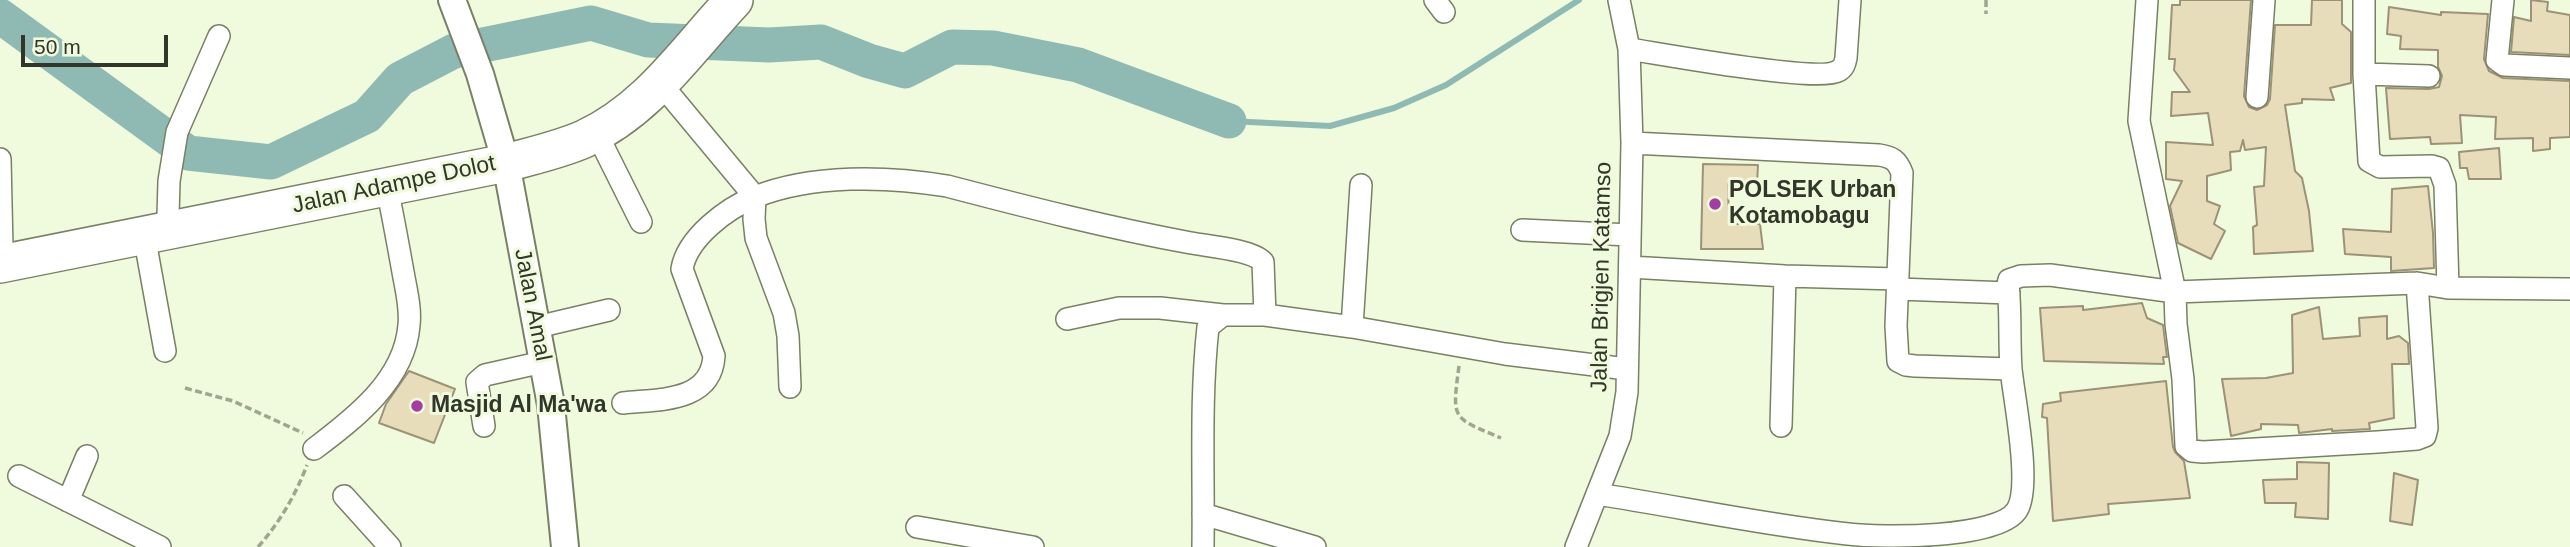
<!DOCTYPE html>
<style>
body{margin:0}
#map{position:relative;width:2570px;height:547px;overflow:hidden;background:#f0fadc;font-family:Arial,sans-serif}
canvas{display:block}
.scale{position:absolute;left:21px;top:35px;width:147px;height:32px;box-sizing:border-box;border:4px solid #31352a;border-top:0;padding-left:9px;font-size:21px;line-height:24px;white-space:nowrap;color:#31352a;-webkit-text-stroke:5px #f0fadc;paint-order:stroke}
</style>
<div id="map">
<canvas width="2570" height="547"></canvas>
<div class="scale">50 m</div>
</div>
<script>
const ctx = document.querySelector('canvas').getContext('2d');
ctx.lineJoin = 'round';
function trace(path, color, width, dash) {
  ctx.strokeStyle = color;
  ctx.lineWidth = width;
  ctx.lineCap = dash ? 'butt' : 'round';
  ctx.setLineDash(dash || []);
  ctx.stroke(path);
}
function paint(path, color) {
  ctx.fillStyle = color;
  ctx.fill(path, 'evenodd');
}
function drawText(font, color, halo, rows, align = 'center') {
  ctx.font = font + ' Arial,sans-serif';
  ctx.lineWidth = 6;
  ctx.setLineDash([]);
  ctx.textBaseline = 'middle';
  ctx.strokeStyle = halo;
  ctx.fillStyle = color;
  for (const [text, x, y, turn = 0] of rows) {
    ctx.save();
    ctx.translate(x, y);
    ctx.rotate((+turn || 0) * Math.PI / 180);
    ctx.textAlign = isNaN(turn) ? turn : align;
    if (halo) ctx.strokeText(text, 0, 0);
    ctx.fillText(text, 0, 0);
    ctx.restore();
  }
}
const stream = new Path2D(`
 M1229 121 1330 126 1394 108 1446 85 1579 0`);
const river = new Path2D(`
 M0 16 188 153 271 162 367 116 400 79 454 51 591 23 648 40 769 45 821 42 869 61 905 71 952 47 993 48 1078 65 1229 121`);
const building = new Path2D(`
 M2180 0H2251L2244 96 2249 107 2257 110 2267 105 2270 99 2275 25H2311L2312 0H2342V24L2351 32V83L2330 88 2334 100 2302 99V103L2285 105 2295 171 2302 178 2309 211 2313 251 2254 254 2253 227 2257 225 2254 187 2264 186 2266 147 2245 150 2243 140 2240 151 2230 152 2231 170 2207 176V201L2220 206 2214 224 2225 231 2211 259 2178 243 2170 206 2182 181 2166 179V142L2213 145 2208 113 2171 116 2172 92H2190L2174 70 2175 59H2169L2172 5H2180Z
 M2531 0 2548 2 2547 11 2570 15V55L2511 52 2514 17 2531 21Z
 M2389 7 2441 15V12L2488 14 2484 59 2489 71 2503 78 2570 81V137L2550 138V149L2533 151V138L2495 139 2496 117 2460 115 2462 143 2431 144 2430 137 2390 139 2386 88 2429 89 2439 87 2442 76 2438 67V50L2400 49 2401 36 2387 34Z
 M2499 148 2501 179H2469L2467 168H2460L2459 152Z
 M1703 164 1758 165 1757 183 1728 184 1729 224H1760L1763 249H1701Z
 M2428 186 2433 233 2434 268 2391 271V257L2345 254 2343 229 2391 232 2392 189Z
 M2142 303 2147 318 2163 325 2167 357H2163L2164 364 2044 361 2040 308 2083 306V310Z
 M2319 307 2323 339 2360 336 2359 318 2387 316V339L2399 336 2408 343 2409 364H2392L2394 418 2369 423 2370 429 2332 431V429L2299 433 2298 425 2261 424V429L2231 436 2222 379 2266 378 2293 373 2292 315Z
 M409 371 455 389 434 443 379 423 386 404Z
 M2166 381 2173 447 2175 452 2184 461 2190 498 2108 504 2109 514 2053 521 2047 418 2042 417 2043 404 2061 401 2060 393Z
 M2297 462 2329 463 2328 519 2295 517 2296 503H2265L2263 480 2297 479Z
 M2394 473 2418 480 2412 525 2390 521Z`);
const path = new Path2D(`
 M1986 0V14
 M1459 366C1452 420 1451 417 1501 438
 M185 388 233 401 303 433
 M258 547C280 522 295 496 307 465`);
const minor = new Path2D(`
 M1435 0 1444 12
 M2147 0 2139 121 2175 292 2176 324 2183 379 2186 446 2192 451 2203 452 2378 442 2417 439 2425 436 2427 428 2417 283
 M2364 0V74L2369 161 2380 167 2432 166 2439 168 2445 185 2448 288
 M2503 0 2497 60 2504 65 2570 68
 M1629 49C1662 54 1818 83 1838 71 1844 68 1845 63 1846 58L1850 0
 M2364 74 2429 76
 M661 84 755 197C812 174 887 176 947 186 1027 207 1109 228 1191 243 1208 246 1253 250 1263 262L1265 315
 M2257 97 2264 0
 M596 132 641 222
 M1632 143 1879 155C1892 157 1897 160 1902 173L1896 326 1898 361 1906 365 1915 366 2011 369
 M0 159 2 248
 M168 216 169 181 177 132 219 36
 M1522 230 1630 235
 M144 235 165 351
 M1630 267 1785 276 1898 279
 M1898 289 2009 293
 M1067 319 1119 308H1160L1223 315
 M537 327 609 310
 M1352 327 1361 185
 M623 403C658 399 711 403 714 356L682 269C687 238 727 208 755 197L754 219 756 238 784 313 788 336 790 387
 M484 426 477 382 485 375 543 362
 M1781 426 1785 276
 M314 449C354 419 405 380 409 325 411 308 406 289 403 272 398 244 393 216 387 188
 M19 476 160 547
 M1597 494C1681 507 1764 525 1848 534 1881 538 1999 539 2017 510 2032 486 2014 399 2011 369 2009 340 2011 312 2008 284L2009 280 2021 276 2050 275 2175 292 2417 283 2448 288 2570 289
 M344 496 390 547
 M68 501 87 456
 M1203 514 1315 547
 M917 527 1033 547
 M1203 547C1204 473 1200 400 1208 327L1223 315H1265L1352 327 1505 354 1627 369
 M1576 547 1620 436 1627 392 1632 143 1629 49 1619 0`);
const tertiary = new Path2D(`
 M452 0 480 74 506 163 551 405 565 547`);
const trunk = new Path2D(`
 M0 264 506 163C531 156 559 150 584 139 649 109 686 51 734 0`);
const markers = [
 [1715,204,7,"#a33da1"],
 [417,406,7,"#a33da1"]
];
const streetNames = [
 ["Jalan Adampe Dolot",394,185,-12],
 ["Jalan Brigjen Katamso",1602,277,-89],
 ["Jalan Amal",532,305,79]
];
const poiNames = [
 ["POLSEK Urban",1729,191],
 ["Kotamobagu",1729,217],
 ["Masjid Al Ma'wa",431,406]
];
trace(stream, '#8fbab4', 6);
trace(river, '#8fbab4', 35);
paint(building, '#e8ddba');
trace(building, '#9b9277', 2);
trace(minor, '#788066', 24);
trace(tertiary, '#788066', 30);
trace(trunk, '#788066', 40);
trace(path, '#9fa690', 3.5, [7, 3.5]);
trace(minor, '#fff', 21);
trace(tertiary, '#fff', 26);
trace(trunk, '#fff', 37);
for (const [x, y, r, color] of markers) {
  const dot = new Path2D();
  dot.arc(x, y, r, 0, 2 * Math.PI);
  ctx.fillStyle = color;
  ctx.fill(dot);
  trace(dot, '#f0fadc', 2.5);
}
drawText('23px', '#31352a', '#f0fadc', streetNames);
drawText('bold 23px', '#31352a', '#f0fadc', poiNames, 'left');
</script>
